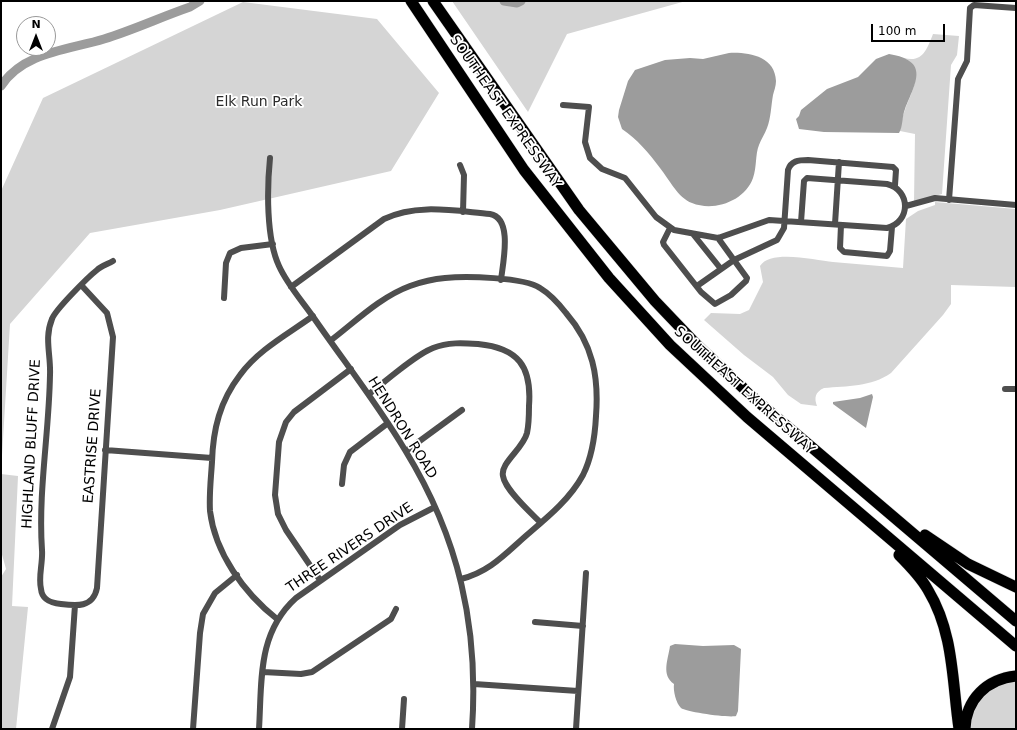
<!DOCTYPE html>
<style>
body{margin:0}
#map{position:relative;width:1017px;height:730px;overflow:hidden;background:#fff;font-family:"DejaVu Sans",sans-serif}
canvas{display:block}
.frame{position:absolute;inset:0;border:2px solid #000;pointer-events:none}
.north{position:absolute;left:16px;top:16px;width:40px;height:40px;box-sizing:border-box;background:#fff;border:1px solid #999;border-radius:50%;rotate:0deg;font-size:11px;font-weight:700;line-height:16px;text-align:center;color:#000}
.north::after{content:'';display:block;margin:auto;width:14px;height:18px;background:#000;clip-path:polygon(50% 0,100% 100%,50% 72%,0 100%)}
.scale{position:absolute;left:871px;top:24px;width:74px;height:18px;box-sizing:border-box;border:2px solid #000;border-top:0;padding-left:5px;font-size:12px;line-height:14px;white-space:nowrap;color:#000;-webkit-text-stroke:3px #fff;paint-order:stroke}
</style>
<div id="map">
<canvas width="1017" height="730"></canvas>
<div class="frame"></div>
<div class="north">N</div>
<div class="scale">100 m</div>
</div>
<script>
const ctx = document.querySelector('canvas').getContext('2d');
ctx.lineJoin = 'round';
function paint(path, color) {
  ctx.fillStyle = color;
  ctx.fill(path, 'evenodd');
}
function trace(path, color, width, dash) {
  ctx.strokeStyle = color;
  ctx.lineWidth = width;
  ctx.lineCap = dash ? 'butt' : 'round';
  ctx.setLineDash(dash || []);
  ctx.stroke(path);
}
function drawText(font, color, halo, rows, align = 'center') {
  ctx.font = font + ' "DejaVu Sans",sans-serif';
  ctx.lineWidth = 3.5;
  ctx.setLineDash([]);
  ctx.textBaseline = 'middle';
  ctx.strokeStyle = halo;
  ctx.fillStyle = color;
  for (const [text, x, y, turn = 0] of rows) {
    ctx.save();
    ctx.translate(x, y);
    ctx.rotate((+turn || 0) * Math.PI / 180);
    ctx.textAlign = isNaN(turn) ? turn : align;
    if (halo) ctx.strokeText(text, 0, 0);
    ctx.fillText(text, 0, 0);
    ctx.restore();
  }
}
const green = new Path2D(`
 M452 1H686L567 34 528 112Z
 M243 2 377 19 439 93 391 171 220 210 90 233 10 324 1 472V191L43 98Z
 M933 34 959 36 957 55 951 65 942 194 914 202 915 134 900 131C901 124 902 117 905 110 911 92 926 70 904 58 923 63 927 49 933 34Z
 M935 202 1016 209V287L951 285V304L943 315 891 373C871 387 847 386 824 388 815 392 814 398 817 406L801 404 788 395 773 377 744 355 704 320 711 313 740 314 749 310 763 282 760 266C770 249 816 260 833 262 856 264 880 266 903 268L906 219 918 211 935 205Z
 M1 474 18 476 12 606 28 607 16 729H1V577L6 569 1 551Z
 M1016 679V729H967L971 711 993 685Z`);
const water = new Path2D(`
 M729 53C748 52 775 56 776 81 776 86 774 91 773 95 771 106 771 118 767 128 765 134 761 139 759 145 755 155 757 167 753 178 745 201 714 212 692 203 678 198 669 179 660 168 649 153 637 139 622 129L618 117 619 110 628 81 635 70 665 60 690 58 703 59Z
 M889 54C931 61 915 83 905 109 902 116 903 127 899 133L824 132 799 129 796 119 799 116 801 110 827 89 858 77 876 59Z
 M872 394 873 397 866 428 833 404V402L860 398Z
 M675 644 703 646 734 645 741 649 738 711 736 716C729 718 686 712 681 708 676 703 673 691 674 684 661 675 668 660 670 646Z`);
const river = new Path2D(`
 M504 1 517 3 521 1
 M1 86C23 52 68 50 104 39 133 30 161 17 190 7L200 1`);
const minor = new Path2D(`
 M563 105 589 107 585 142 590 158 602 169 625 178 656 217 674 230 718 238 769 220 887 228C911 222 911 190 887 184L807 178 804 181 801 222
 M270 158C267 188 266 238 279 266 288 286 304 303 316 321 346 364 378 405 405 450 459 538 479 627 472 729
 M460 165 464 175 463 212
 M949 200 958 79 967 61 970 8 974 5 1016 8
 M906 206 935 198 1016 205
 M835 224 839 162
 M841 225 840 248 844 252 887 256 890 251 892 227
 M670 228 663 242 664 245 701 292 715 304 731 295 746 281 747 278 718 238
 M693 234 721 269
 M82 286 107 313 113 337 97 588C93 608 76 606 61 604 51 603 42 600 41 589 38 577 43 563 42 550 38 492 49 434 50 375 51 355 44 338 52 319 55 310 88 277 97 270 101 266 108 264 113 261
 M697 286 734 260 777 240 784 228 788 170C791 161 798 160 808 160L893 167 896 170 895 185
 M291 287 384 219C417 203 455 211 490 214 513 218 503 262 501 280
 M224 298 226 263 230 253 241 248 273 244
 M330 341C355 322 380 297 410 286 421 282 433 279 445 278 465 276 524 277 540 288 550 294 559 304 566 313 593 344 599 377 596 416 595 436 592 457 583 475 570 499 548 517 528 534 506 553 490 572 461 579
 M1005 389H1016
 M369 394C386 381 415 355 433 348 448 342 463 343 478 344 518 348 532 366 529 406 529 415 529 424 527 433 523 449 500 463 503 476 505 490 531 513 541 523
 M105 450 212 458
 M406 451 462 410
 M342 484 344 465 350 452 388 423
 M320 580 286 530 278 514 275 495 279 442 286 422 294 412 351 369
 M277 619C244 593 215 553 210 511 209 494 211 478 212 462 213 429 220 401 240 375 258 350 288 334 313 316
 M535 622 583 626
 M263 672 301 674 312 672 391 619 396 609
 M474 684 578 691
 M52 729 70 677 75 605
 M193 729 200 633 203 614 215 593 237 575
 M259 729C262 681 257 633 296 598L400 525 435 507
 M402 729 404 699
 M576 729 586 573`);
const motorway = new Path2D(`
 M411 1 524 170 609 278 670 345 747 417 1016 646
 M433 1 579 210 655 301 697 345 755 399 1016 621
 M925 535 968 564 1016 587
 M899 555C910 566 921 577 928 590 954 633 952 681 959 729
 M965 729C966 699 987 679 1016 676`);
const parkNames = [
 ["Elk Run Park",259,102]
];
const streetNames = [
 ["SOUTHEAST EXPRESSWAY",505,112,55],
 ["SOUTHEAST EXPRESSWAY",744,391,42],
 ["HENDRON ROAD",402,428,58],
 ["HIGHLAND BLUFF DRIVE",32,444,-87],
 ["EASTRISE DRIVE",93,446,-86],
 ["THREE RIVERS DRIVE",350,548,-34]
];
paint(green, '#d5d5d5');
paint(water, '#9c9c9c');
trace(river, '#9c9c9c', 9);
trace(motorway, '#dbdbdb', 12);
trace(minor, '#4e4e4e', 6);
trace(motorway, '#000', 11);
drawText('14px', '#2c2c2c', '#fff', parkNames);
drawText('14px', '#000', '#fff', streetNames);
</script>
